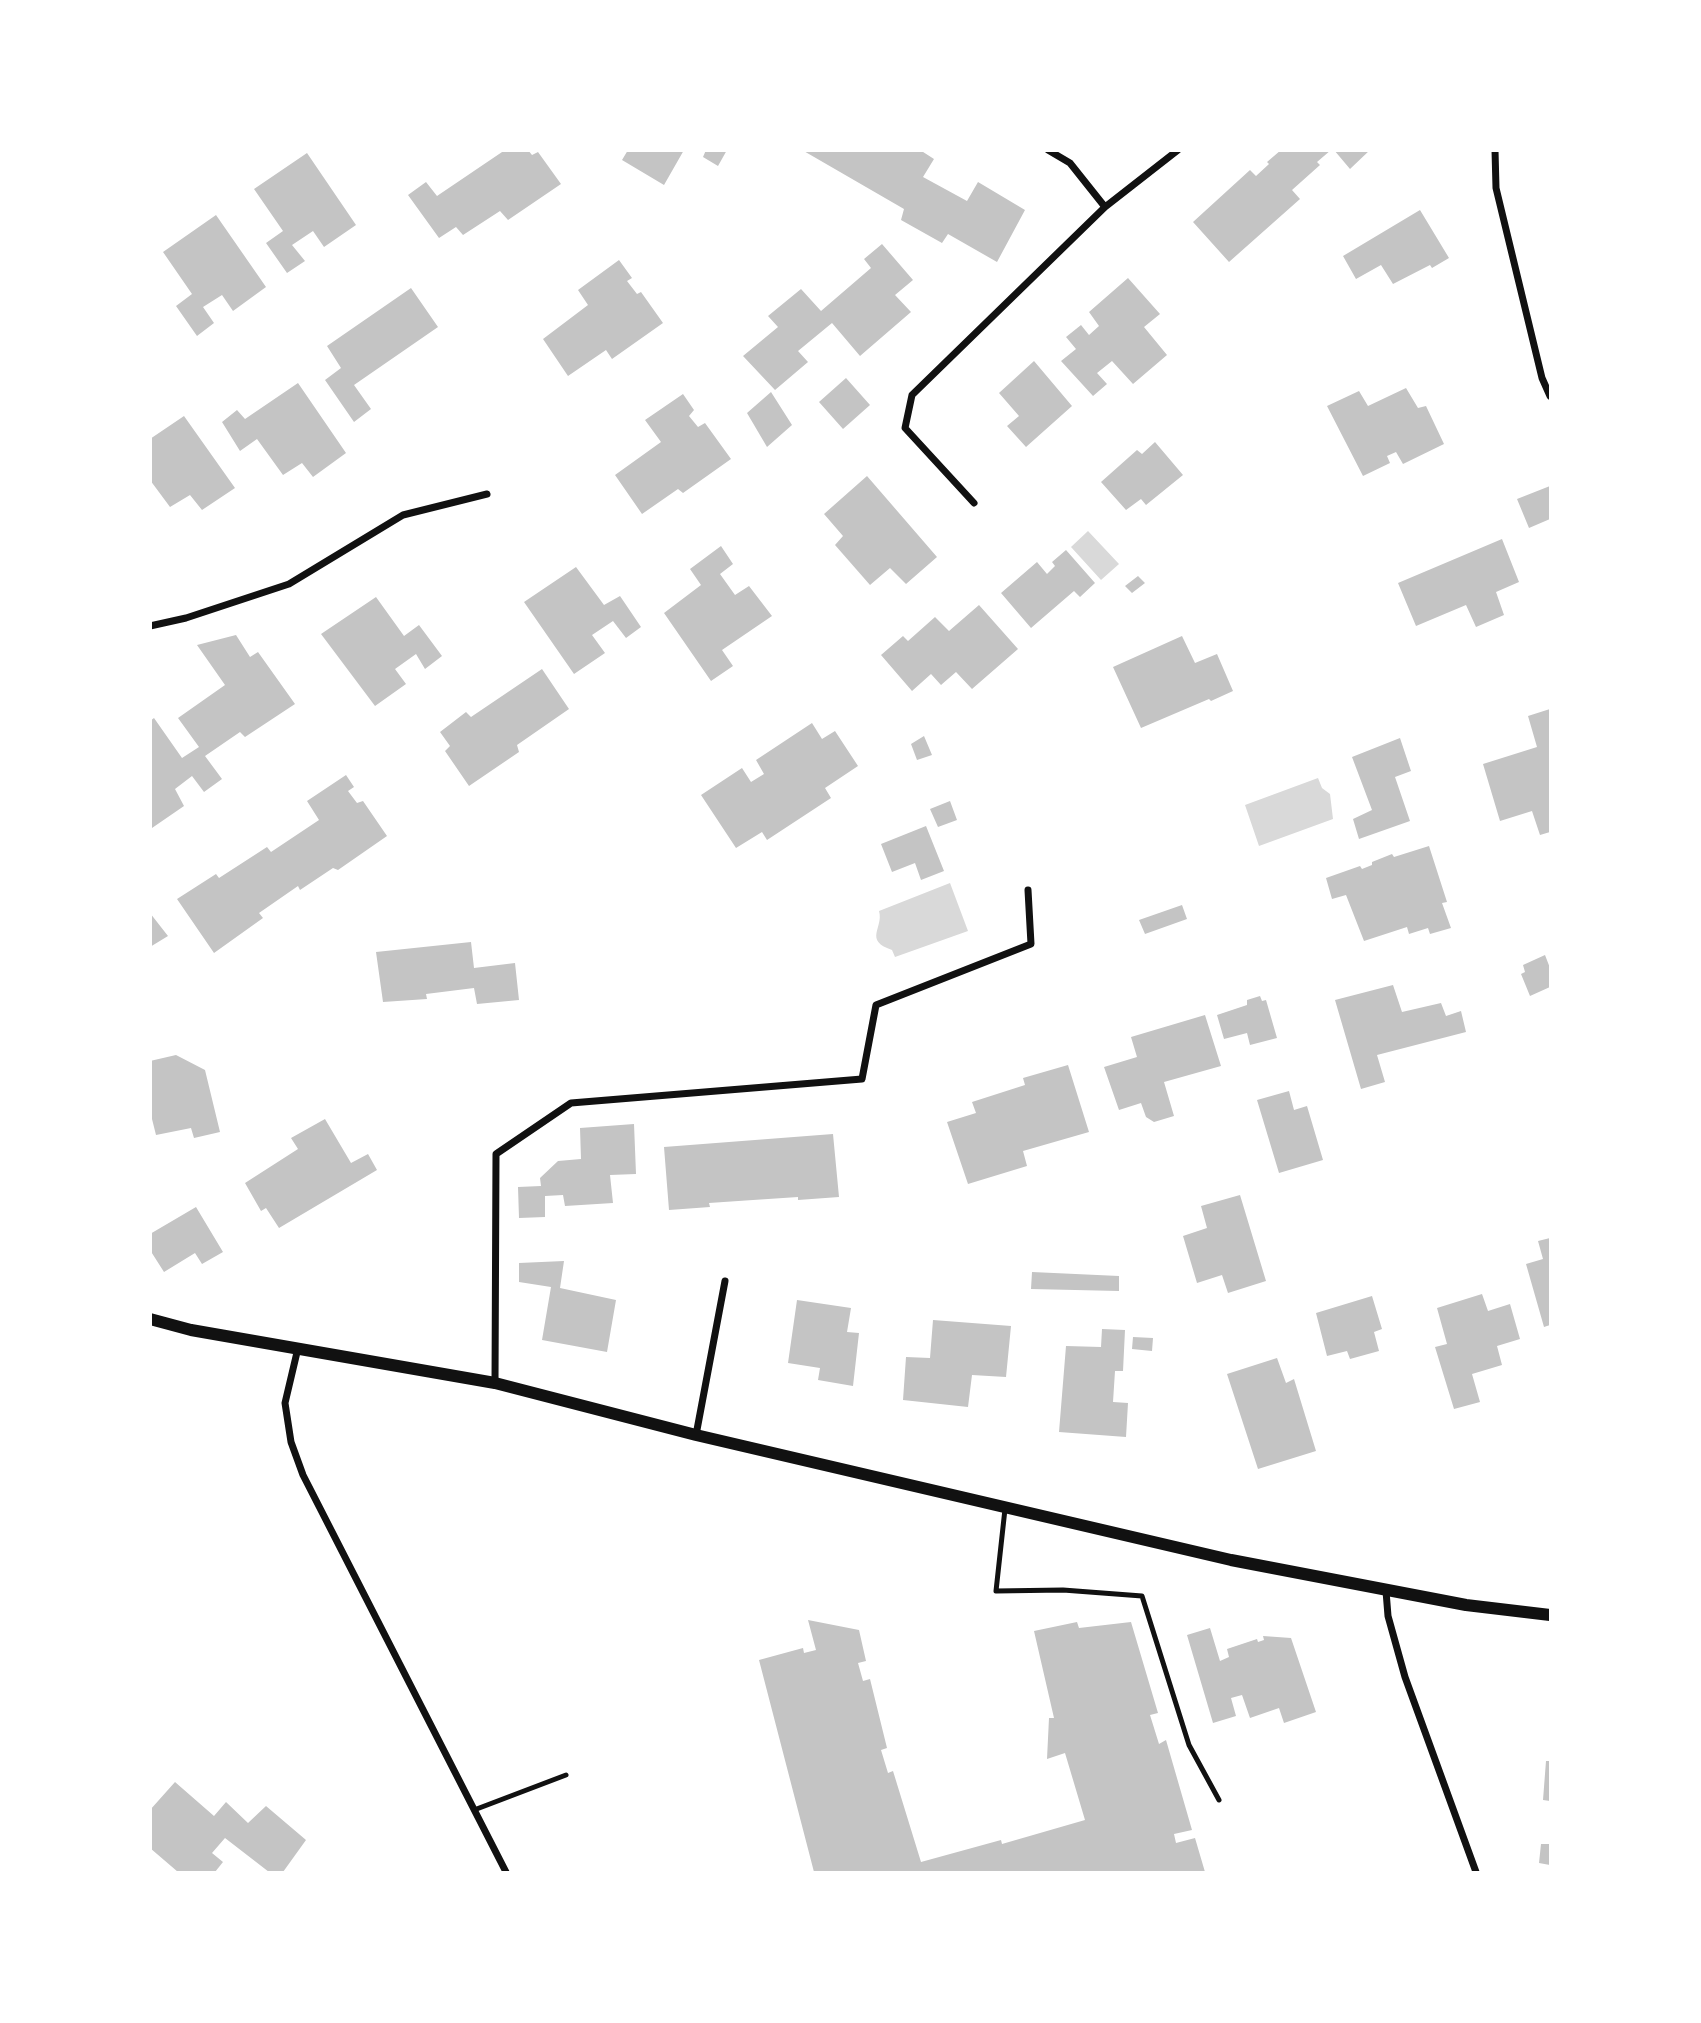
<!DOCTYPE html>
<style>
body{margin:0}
#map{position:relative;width:1701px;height:2023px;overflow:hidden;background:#fff;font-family:"PT Sans Narrow",sans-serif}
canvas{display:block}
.frame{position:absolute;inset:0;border:152px solid #fff;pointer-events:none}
</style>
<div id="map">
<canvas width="1701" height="2023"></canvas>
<div class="frame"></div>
</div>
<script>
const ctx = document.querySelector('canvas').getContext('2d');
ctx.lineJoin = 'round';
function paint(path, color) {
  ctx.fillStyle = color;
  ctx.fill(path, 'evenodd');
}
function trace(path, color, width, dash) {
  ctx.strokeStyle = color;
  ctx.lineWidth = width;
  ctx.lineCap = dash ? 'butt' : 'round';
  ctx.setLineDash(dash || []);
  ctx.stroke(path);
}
const water = new Path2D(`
 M1088 531 1119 564 1101 580 1071 547Z
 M1318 778 1322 788 1330 794 1333 819 1259 846 1245 805Z
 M950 883 968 931 895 957 892 950C863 940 884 928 879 911Z`);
const building = new Path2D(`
 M505 150H528L532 155 538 152 561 184 508 220 500 211 463 235 456 227 439 238 408 195 426 182 437 196Z
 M628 150H684L664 185 622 160Z
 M706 150H727L718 166 703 157Z
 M802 150H920L934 159 923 177 967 201 978 182 1025 210 997 262 948 234 942 243 901 220 904 209Z
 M1281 150H1331L1317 162 1320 165 1292 190 1300 199 1229 262 1193 222 1250 170 1256 176 1269 164 1267 162Z
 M1334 150H1370L1350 169Z
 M307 153 356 225 324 247 313 231 292 245 305 261 287 273 266 243 283 231 254 189Z
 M1420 210 1449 258 1432 268 1430 265 1393 284 1381 265 1356 279 1343 256Z
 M216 215 266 287 233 311 222 295 203 307 214 323 197 336 176 306 192 294 163 252Z
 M882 244 913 280 895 295 911 312 860 356 832 323 798 351 808 362 775 390 743 356 778 327 768 316 801 289 821 311 871 268 864 259Z
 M619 260 632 278 627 281 637 294 641 292 663 323 612 359 606 350 568 376 543 339 588 305 578 290Z
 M1128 278 1160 314 1144 327 1167 355 1133 384 1112 361 1097 373 1107 384 1093 396 1061 361 1076 349 1066 337 1081 325 1089 335 1099 326 1089 312Z
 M411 288 438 327 354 385 371 409 354 422 325 380 341 368 327 346Z
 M1034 361 1072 406 1026 447 1007 426 1019 416 999 393Z
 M846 378 870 405 843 429 819 402Z
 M298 383 346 453 313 477 302 463 283 475 257 439 240 451 222 422 237 410 245 419Z
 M1406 388 1418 408 1426 406 1444 444 1403 464 1396 452 1387 456 1390 463 1363 476 1327 406 1359 391 1368 406Z
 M771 392 792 425 767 447 747 413Z
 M683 394 694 410 689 416 698 427 705 423 731 459 683 493 678 489 642 514 615 475 661 442 645 420Z
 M184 416 235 488 202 510 190 495 170 507 150 480V439Z
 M1155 442 1183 475 1146 505 1141 499 1126 510 1101 482 1137 450 1142 454Z
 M867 476 937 557 906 584 890 568 870 585 835 545 843 536 824 514Z
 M1550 486V519L1529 528 1517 499Z
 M1502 539 1519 582 1496 592 1504 615 1476 627 1466 605 1416 626 1398 583Z
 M721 546 733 564 720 574 735 595 749 586 772 616 722 650 733 666 711 681 664 613 701 585 690 569Z
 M1066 550 1095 583 1080 597 1074 591 1031 628 1001 593 1037 562 1047 574 1055 566 1052 562Z
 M576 567 604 605 620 596 641 627 626 638 613 621 592 635 605 653 574 674 524 602Z
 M1138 576 1145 583 1132 593 1125 586Z
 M376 597 404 636 419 625 442 656 425 669 416 654 395 669 406 684 375 706 321 634Z
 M979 605 1018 649 972 689 956 672 941 685 931 674 912 691 881 655 903 636 908 641 935 617 949 631Z
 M236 635 250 657 258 652 295 704 245 737 240 732 205 756 222 779 204 792 192 776 175 789 184 806 152 828 150 721 154 718 182 758 199 747 178 718 225 685 197 645Z
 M1182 636 1195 663 1217 654 1233 691 1211 701 1209 699 1141 728 1113 667Z
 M542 669 569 709 517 745 519 752 469 786 445 751 450 746 440 732 466 712 471 717Z
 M1550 709V832L1540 835 1532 811 1500 821 1483 764 1537 747 1528 716Z
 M812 723 822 739 835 731 858 766 825 788 831 798 767 840 762 832 736 848 701 795 742 768 751 782 764 774 756 760Z
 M924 736 932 755 917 760 911 744Z
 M1400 738 1411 771 1395 777 1410 821 1359 839 1353 819 1372 810 1352 757Z
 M346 775 354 787 348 791 357 803 363 801 387 836 338 870 333 868 300 890 298 886 259 913 263 918 214 953 177 899 216 874 219 878 267 847 271 852 319 820 307 801Z
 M950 801 957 820 938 827 930 809Z
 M926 826 944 871 921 880 915 863 892 872 881 844Z
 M1429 846 1447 902 1442 903 1451 928 1430 934 1428 928 1409 934 1407 927 1364 941 1346 895 1332 899 1326 878 1360 866 1362 869 1372 865V862L1392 854 1394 857Z
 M1182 905 1187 919 1145 934 1139 920Z
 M150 913 168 936 150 947Z
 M471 942 474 968 515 963 519 1000 477 1004 474 988 426 994 427 999 383 1002 376 952Z
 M1545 955 1550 968V987L1530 996 1521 974 1525 972 1523 965Z
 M1393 985 1402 1012 1441 1003 1446 1016 1461 1011 1466 1032 1377 1055 1385 1082 1361 1089 1335 1000Z
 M1260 996 1262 1001 1266 1000 1277 1038 1250 1045 1247 1033 1224 1039 1217 1015 1247 1005V1000Z
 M1205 1015 1221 1066 1164 1082 1174 1116 1154 1122 1146 1117 1141 1103 1119 1110 1104 1067 1137 1057 1131 1037Z
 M176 1055 205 1070 220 1132 194 1138 191 1128 156 1135 150 1111V1061Z
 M1068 1065 1089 1132 1023 1151 1027 1166 968 1184 947 1122 976 1113 972 1102 1025 1085 1023 1078Z
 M1289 1091 1294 1110 1307 1106 1323 1160 1279 1173 1257 1100Z
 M325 1119 351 1163 368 1154 377 1170 279 1228 266 1208 261 1211 245 1183 298 1149 291 1138Z
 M634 1124 636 1174 610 1175 613 1203 565 1206 563 1195 545 1196V1217L519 1218 518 1187 541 1186 540 1178 558 1161 581 1159 580 1128Z
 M833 1134 839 1197 798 1200V1197L753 1200 709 1203 710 1207 669 1210 664 1147Z
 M1240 1195 1266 1281 1228 1293 1222 1275 1197 1283 1183 1236 1207 1228 1201 1206Z
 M196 1207 223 1252 202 1264 195 1253 164 1272 150 1250V1234Z
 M1550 1238V1325L1544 1327 1526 1264 1543 1259 1538 1241Z
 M564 1261 560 1288 616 1300 607 1352 542 1340 551 1287 519 1282V1263Z
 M1032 1272 1119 1276V1291L1031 1289Z
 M1482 1294 1488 1311 1510 1304 1520 1339 1497 1346 1502 1365 1472 1374 1480 1402 1454 1409 1435 1347 1447 1344 1437 1308Z
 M1372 1296 1382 1329 1374 1332 1379 1351 1350 1359 1347 1351 1327 1356 1316 1313Z
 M797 1300 851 1308 847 1332 859 1333 853 1386 818 1380 820 1368 788 1363Z
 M933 1320 1011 1326 1006 1377 972 1375 968 1407 903 1400 906 1357 930 1358Z
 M1102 1329 1125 1330 1123 1371H1115L1113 1402 1128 1403 1126 1437 1059 1432 1066 1346 1101 1347Z
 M1133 1337 1153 1338 1152 1351 1132 1349Z
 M1277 1358 1286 1383 1294 1379 1316 1451 1258 1469 1227 1374Z
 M808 1620 859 1630 866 1661 858 1663 863 1681 870 1679 887 1748 881 1750 888 1773 893 1771 921 1862 1001 1840 1002 1844 1085 1820 1065 1753 1047 1759 1049 1718H1054L1034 1631 1077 1622 1079 1628 1131 1622 1158 1713 1150 1715 1159 1744 1166 1740 1192 1830 1174 1834 1176 1843 1195 1838 1205 1872H814L759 1660 803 1648 804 1653 816 1650Z
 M1210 1628 1220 1661 1229 1657 1227 1649 1257 1639 1258 1642 1264 1640 1263 1636 1291 1638 1316 1712 1284 1723 1279 1708 1250 1718 1242 1695 1231 1698 1236 1716 1213 1723 1187 1635Z
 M1546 1761H1550V1801L1543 1800Z
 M175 1782 214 1816 226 1802 248 1823 266 1806 306 1840 283 1872H269L225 1838 212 1853 223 1862 215 1872H178L150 1848V1810Z
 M1541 1844H1550V1865L1539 1863Z`);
const service = new Path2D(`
 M1005 1509 996 1591 1063 1590 1142 1596 1189 1745 1219 1800
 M474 1810 566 1775`);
const minor = new Path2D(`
 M1048 150 1070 163 1105 207
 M1495 150 1496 188 1542 378 1550 396
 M974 503 905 428 912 395 1105 207 1178 150
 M150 626 186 618 289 584 403 515 487 494
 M298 1348 285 1403 291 1442 303 1475 506 1872
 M495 1383 496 1154 571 1103 862 1079 876 1005 1031 944 1028 890
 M696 1435 725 1281
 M1386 1591 1388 1616 1405 1677 1476 1872`);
const tertiary = new Path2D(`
 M150 1319 191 1330 495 1383 696 1435 1231 1560 1466 1605 1550 1615`);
paint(water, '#d9d9d9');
paint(building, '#c4c4c4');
trace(service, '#111', 5);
trace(minor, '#111', 7);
trace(tertiary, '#111', 12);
</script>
